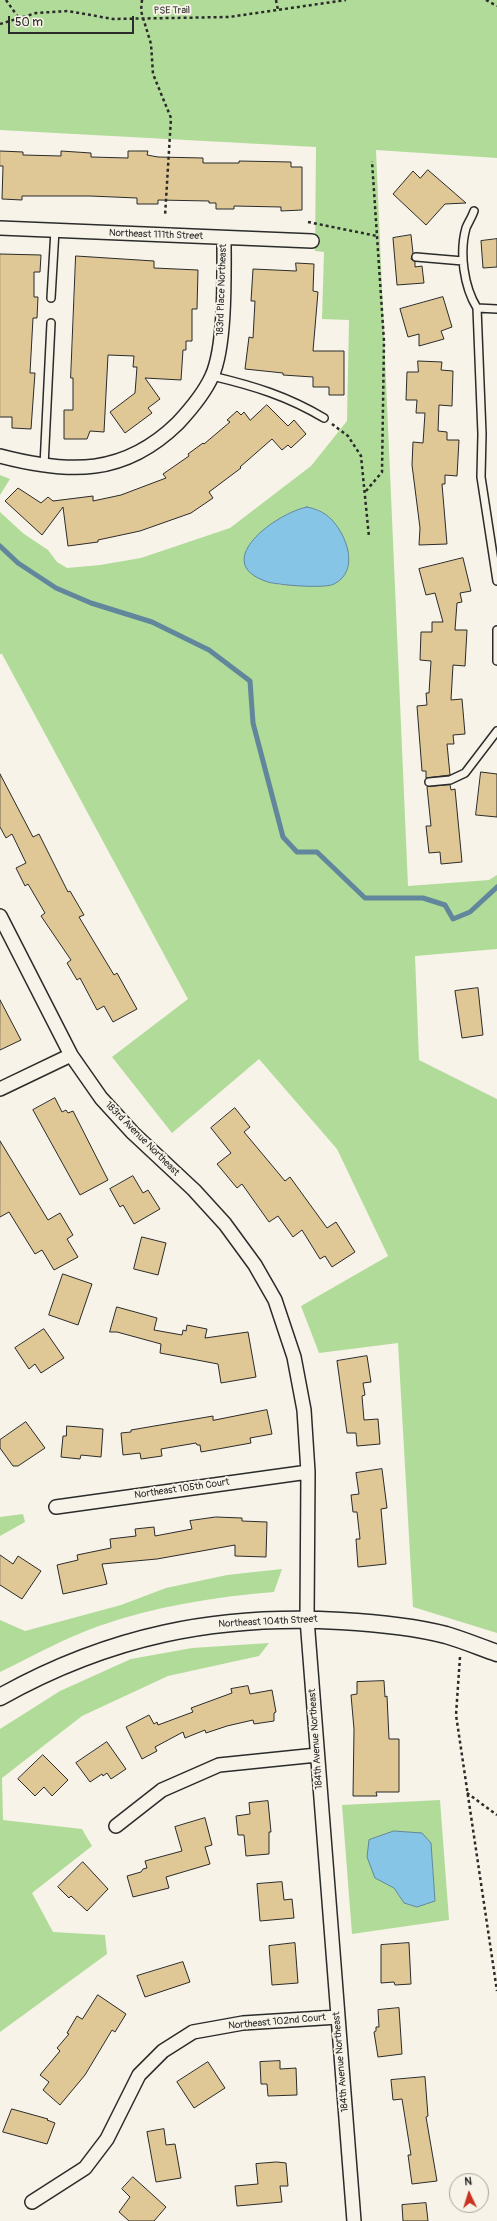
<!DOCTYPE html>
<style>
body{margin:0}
#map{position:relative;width:497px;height:2221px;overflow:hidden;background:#f7f3e8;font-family:Pangolin,sans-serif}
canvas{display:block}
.north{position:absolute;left:449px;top:2173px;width:40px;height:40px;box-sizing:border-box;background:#f7f3e8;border:1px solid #a5a39c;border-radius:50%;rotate:356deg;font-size:11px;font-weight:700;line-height:16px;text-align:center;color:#2b2b2b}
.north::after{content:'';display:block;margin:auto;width:14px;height:18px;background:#c8321e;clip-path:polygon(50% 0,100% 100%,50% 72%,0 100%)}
.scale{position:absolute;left:8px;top:16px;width:126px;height:18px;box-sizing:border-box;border:2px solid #2b2b2b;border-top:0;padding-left:5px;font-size:12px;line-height:14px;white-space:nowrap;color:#2b2b2b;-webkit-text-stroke:3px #f7f3e8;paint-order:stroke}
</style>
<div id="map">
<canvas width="497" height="2221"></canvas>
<div class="north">N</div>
<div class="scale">50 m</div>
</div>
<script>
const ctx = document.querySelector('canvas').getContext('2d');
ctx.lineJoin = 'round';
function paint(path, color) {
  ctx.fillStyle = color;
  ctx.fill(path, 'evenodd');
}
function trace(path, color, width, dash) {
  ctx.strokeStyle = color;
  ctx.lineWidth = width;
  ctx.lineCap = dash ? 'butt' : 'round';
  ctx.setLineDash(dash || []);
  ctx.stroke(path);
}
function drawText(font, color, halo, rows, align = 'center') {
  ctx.font = font + ' Pangolin,sans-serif';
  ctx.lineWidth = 4;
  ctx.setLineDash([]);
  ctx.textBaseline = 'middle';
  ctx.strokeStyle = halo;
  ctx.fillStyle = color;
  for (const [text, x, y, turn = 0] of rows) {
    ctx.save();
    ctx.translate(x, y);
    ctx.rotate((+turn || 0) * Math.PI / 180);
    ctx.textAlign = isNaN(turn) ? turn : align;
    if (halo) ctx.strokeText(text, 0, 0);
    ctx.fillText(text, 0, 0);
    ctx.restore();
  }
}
const green = new Path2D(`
 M0 0H497V158L376 150 408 886 489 880 497 875V949L415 956 419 1060 497 1099V1633L413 1607 398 1343 319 1353 301 1306 388 1256 337 1149 259 1059 172 1133 112 1057 188 999 2 654H0V512L24 534 48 550 57 562 67 568 100 565 141 558 230 528 311 466 347 421 349 320 322 319 324 252 315 251 316 147 0 130ZM307 507 318 510 330 518 333 585H278Z
 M0 475 10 479 0 495Z
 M23 1514 25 1522 0 1536V1517Z
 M282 1569 274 1592C214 1597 156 1606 99 1626 65 1638 33 1656 0 1672V1620L25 1631 121 1605 166 1588 227 1575Z
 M269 1643 259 1656 168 1676 82 1716 2 1778 3 1820 82 1829 92 1846 32 1893 53 1932 105 1935 107 1954 0 2032V1729L60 1691 131 1659 192 1648Z
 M440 1800 449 1920 352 1934 342 1805ZM431 1843 435 1901 417 1907 404 1903 394 1888Z`);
const water = new Path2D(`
 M307 507C316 509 324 512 331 519 347 535 360 571 334 584 325 589 278 585 268 582 208 563 276 513 307 507Z
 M394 1831 422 1833 431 1843 435 1901 417 1907 404 1903 394 1888 375 1878 367 1857 369 1840Z`);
const stream = new Path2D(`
 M0 546 18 563 56 588 91 603 152 622 209 650 250 681 253 723 283 837 297 852H317L365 898H423L445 905 453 919 470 912 497 887`);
const building = new Path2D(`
 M0 151 23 152V155L61 156V151L91 153V157L128 158V151H148L147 155 158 157 203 158V163H239V161L291 162V167H302V210L281 211V207L234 206V209H216V203H209V201L158 200V204H137V198L90 196H22V200L2 199 3 166H0Z
 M428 170 466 203 445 204 426 225 393 194 413 171 420 178Z
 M411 235 413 253 411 259 415 262V267L422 266 424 283 397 285 393 238Z
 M497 239V267L483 268 481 241Z
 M0 254 41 255 40 272H34V297H38L37 318H33L30 373H35L31 429 12 428V417H0Z
 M76 256 154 261V268L198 270 197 309H192V341H186V350H183L181 380 145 378 160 399 148 408 152 413 125 433 110 412 135 393 137 367H133L134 356 108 355 104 432 90 431 87 439H64V410H73V378H71Z
 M296 263 314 264 313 291 318 292 313 351H344V395H329V387H313V377L283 375V373L245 369 249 337 253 338 255 301H251L253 269 296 271Z
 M443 297 452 327 441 331 444 339 419 346V334L408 337 400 309Z
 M418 361 442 362 441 370 453 371 452 406 439 405 438 431 447 432V440H459L457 476 445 475V484H442L447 544 419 545 420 528 412 465 413 442 423 443 425 413H416L417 400H406L407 372H418Z
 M267 405 288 426 294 420 306 434 291 448 288 445 282 450 272 439 240 467 241 468 209 492 213 498 191 513 140 531 98 540V542L68 546 63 507 42 535 5 501 18 488 41 503 48 497 53 501 93 496V501L121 495 166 478 163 474 189 456 188 454 203 443 204 444 230 422 227 420 237 411 241 415 244 412 250 420Z
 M463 558 471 591 460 593 462 602 457 603 455 630H467L465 666 453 665 451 700 462 699 465 734 453 735 454 744H447L450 775 426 778V771H422L417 706 427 705 426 693H429L431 661 420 660 421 632H432V622H443L435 593 426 595 419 569Z
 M481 772 497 774V817L476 815Z
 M0 774 33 837 39 834 68 892 70 891 84 915 79 917 114 975 117 973 137 1009 113 1022 104 1006 97 1010 80 978 77 980 67 963 71 960 41 916 45 913 28 884 25 886 16 868 26 863 12 834 6 838 0 827Z
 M450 785 451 790 455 789 462 862 441 864 440 852 429 853 426 826H431L427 787Z
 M478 988 483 1035 462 1038 455 991Z
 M0 1000 21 1040 0 1050Z
 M55 1098 62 1112 66 1110 68 1113 73 1111 108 1180 80 1195 33 1110Z
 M235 1108 250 1127 244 1132 285 1181 290 1177 327 1228 336 1222 355 1252 332 1267 325 1256 320 1259 302 1230 293 1237 278 1216 269 1222 242 1184 237 1188 217 1164 231 1153 211 1128Z
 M0 1141 48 1220 60 1213 73 1235 67 1239 78 1257 54 1270 42 1250 35 1254 9 1212 0 1217Z
 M133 1176 143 1193 148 1190 160 1209 134 1224 123 1205 120 1207 110 1189Z
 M142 1237 166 1243 158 1275 134 1269Z
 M63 1274 92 1284 78 1325 49 1315Z
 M117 1307 157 1318 154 1330 182 1335 183 1330 186 1331 187 1325 207 1329 205 1338 248 1332 256 1377 221 1383 218 1364 160 1353 161 1344 117 1332H110Z
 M44 1329 64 1358 41 1373 35 1364 29 1369 15 1348Z
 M367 1356 371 1382 363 1383 365 1395 362 1396 364 1420 378 1419 380 1444 357 1446 356 1433H347L337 1361Z
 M267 1410 272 1434 250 1438 251 1443 201 1452 200 1445H197L196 1443 161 1449 162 1456 141 1459 140 1453 123 1455 121 1433 131 1432V1430L213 1416V1420Z
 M26 1422 45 1448 18 1466H13L0 1448V1440Z
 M67 1426 103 1429 101 1457 81 1455 80 1459 61 1457 63 1436H66Z
 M382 1469 387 1508 381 1509 386 1564 358 1567 356 1539H360L357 1512H353L351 1495 359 1494 356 1473Z
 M216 1517 242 1518V1521L267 1522 266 1557 235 1556V1545L157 1559 102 1564 107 1584 63 1594 57 1565 78 1560 77 1555 111 1548 110 1539 136 1536 135 1529 154 1527 155 1536 192 1529 190 1521Z
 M0 1555 13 1564 18 1556 41 1571 22 1599 0 1585Z
 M384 1681 385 1697 387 1696 389 1739H399V1792H376L377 1796H353L354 1729 351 1695 357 1694V1682Z
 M248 1686 250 1694 272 1690 276 1712 274 1713V1721L254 1724 253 1720 227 1726 206 1733 205 1730 185 1738 183 1732 155 1747 157 1751 142 1759 126 1727 149 1715 154 1724 157 1722 158 1725 193 1712 191 1708 232 1693 231 1689Z
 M107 1742 126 1769 111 1779 107 1773 103 1776 102 1774 90 1782 76 1763Z
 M43 1755 68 1780 52 1796 44 1787 35 1796 18 1779Z
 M268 1801 271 1832H269V1854L246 1856 244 1835H238L236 1816 250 1814 249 1803Z
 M205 1818 212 1845 205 1847 210 1864 166 1877 169 1888 133 1897 127 1876 141 1872 143 1869 147 1868 145 1861 182 1851 175 1827Z
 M83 1862 108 1889 87 1911 71 1896 69 1898 58 1887Z
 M282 1882 284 1900 292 1899 294 1918 260 1921 257 1884Z
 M295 1943 298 1983 272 1985 269 1946Z
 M409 1943 411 1984 395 1985 394 1982 381 1983V1945Z
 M183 1962 190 1982 145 1997 137 1976Z
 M98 1995 126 2014 115 2032 112 2030 85 2075 60 2105 43 2090 49 2082 40 2075 60 2051 57 2048 69 2034 67 2033 77 2016 82 2019Z
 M399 2008 402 2054 378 2057 374 2032 376 2031V2027H379L378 2010Z
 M280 2061V2069L296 2068 297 2095 268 2096 267 2084H261L260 2062Z
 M208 2062 225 2088 194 2108 177 2082Z
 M425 2077 428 2116 426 2117 437 2181 412 2184 408 2155H411L402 2099 393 2100 391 2080Z
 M12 2109 48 2119 47 2120 55 2123 47 2144 3 2132Z
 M164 2129 166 2145 175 2144 181 2178 156 2182 147 2132Z
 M277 2162 286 2163 288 2186H280L282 2202 237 2206 235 2186 258 2184 256 2164Z
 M133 2177 166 2207 154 2221H129L119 2212 130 2197 122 2189Z
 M426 2203 428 2221H403L402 2205Z`);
const path = new Path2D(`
 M6 0 18 17
 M142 0 141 11 151 44 153 74 171 118 165 216
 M276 0 278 10
 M486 0 497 6
 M0 24 36 13 68 11 113 19 229 17 346 0
 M308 222 377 236
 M332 424 348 436 361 456 369 537
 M366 491 382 472 384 341 372 161
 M460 1657 456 1715 497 1991
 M467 1793 497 1815`);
const service = new Path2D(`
 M474 211C472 217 468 223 466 228 459 253 464 287 477 308L482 434 481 477 497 581
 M416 257 463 261
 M51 298 55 230
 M477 308 497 309
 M212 376C254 386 287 396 324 418
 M44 466 51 323
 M497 630V661
 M429 782 450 780 465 773 497 731`);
const minor = new Path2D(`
 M0 228 312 241
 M0 456C69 474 124 476 178 423 191 409 204 394 212 376 226 345 224 273 224 238
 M0 916 71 1055 101 1098 133 1133 194 1190 225 1224 255 1265 275 1300 294 1357 304 1410 308 1472 307 1619 354 2221
 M0 1089 71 1055
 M56 1507 308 1472
 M116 1826 162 1790 219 1765 317 1755
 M32 2202 85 2168 107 2139 139 2075 163 2051 193 2032 243 2023 338 2017`);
const tertiary = new Path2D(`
 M0 1697C109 1636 216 1614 341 1621 376 1623 411 1626 446 1635 463 1640 480 1647 497 1653`);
const streetNames = [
 ["PSE Trail",172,11,-1],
 ["Northeast 111th Street",156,235,2],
 ["183rd Place Northeast",222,290,-88],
 ["183rd Avenue Northeast",142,1139,45],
 ["Northeast 105th Court",182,1489,-8],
 ["Northeast 104th Street",268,1622,-3],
 ["184th Avenue Northeast",316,1739,-94],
 ["Northeast 102nd Court",277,2022,-5],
 ["184th Avenue Northeast",341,2062,-95]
];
paint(green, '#b1db99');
paint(water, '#87c5e7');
trace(water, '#62879c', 1);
trace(stream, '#62879c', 5);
paint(building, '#e0c796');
trace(building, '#2b2b2b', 1);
trace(service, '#2b2b2b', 10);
trace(minor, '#2b2b2b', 16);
trace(tertiary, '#2b2b2b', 19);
trace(path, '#2b2b2b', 2.5, [3, 3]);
trace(service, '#f7f3e8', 7);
trace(minor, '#f7f3e8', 13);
trace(tertiary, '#f7f3e8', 16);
drawText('10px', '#2b2b2b', '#f7f3e8', streetNames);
</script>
